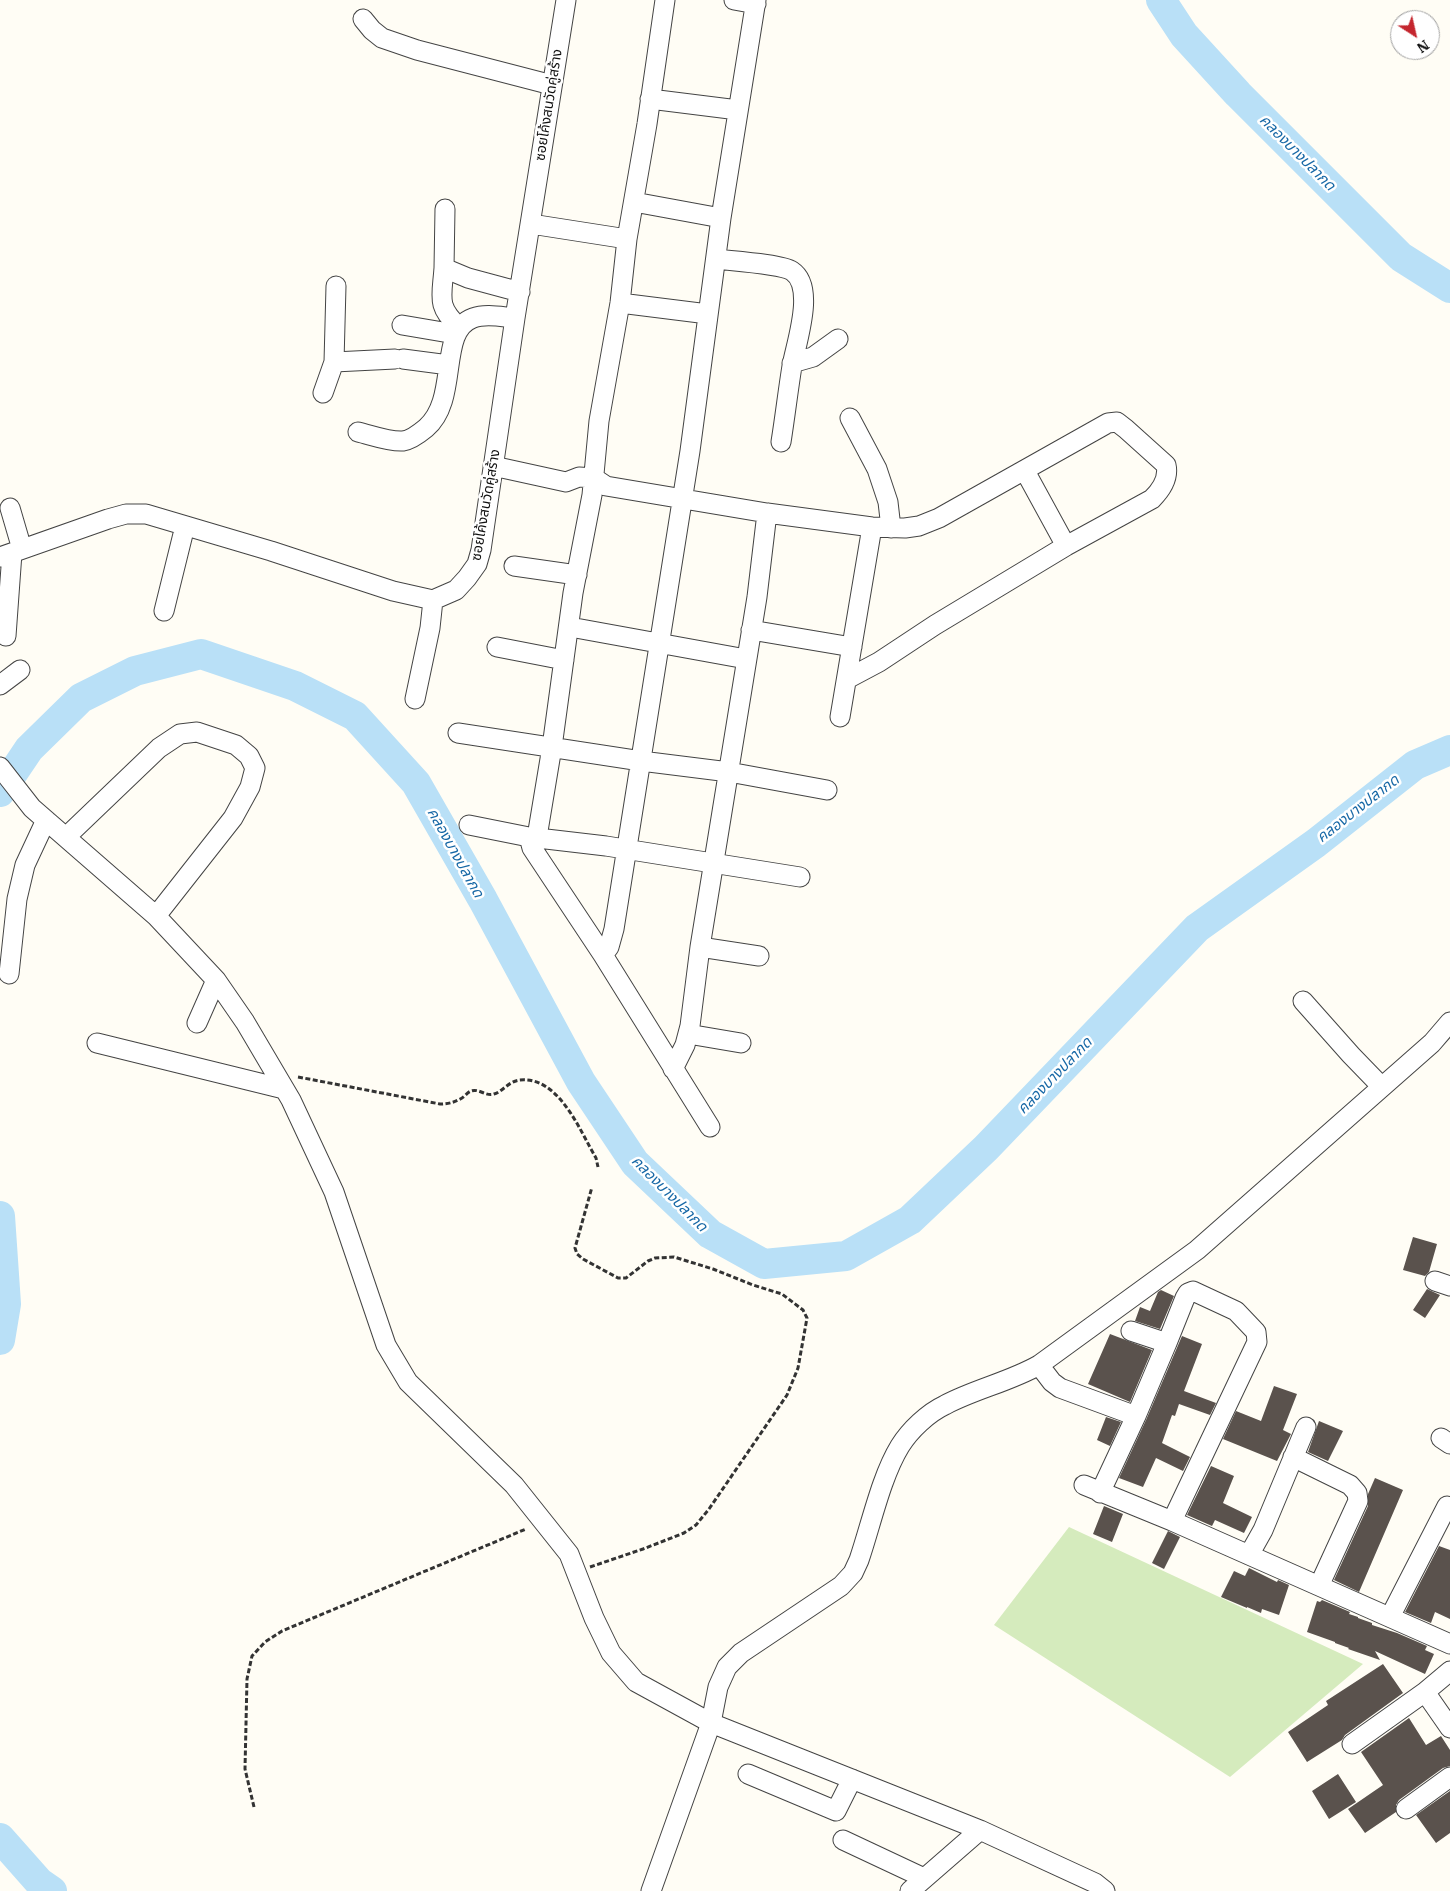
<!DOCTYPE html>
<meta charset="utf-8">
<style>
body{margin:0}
#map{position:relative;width:1450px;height:1891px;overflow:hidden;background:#fffdf5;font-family:"IBM Plex Serif",serif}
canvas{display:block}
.north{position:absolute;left:1390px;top:10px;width:50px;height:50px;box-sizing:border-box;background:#fff;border:1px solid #a0a0a0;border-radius:50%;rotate:145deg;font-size:14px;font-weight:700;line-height:20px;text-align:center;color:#111}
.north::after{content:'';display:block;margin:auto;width:18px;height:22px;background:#c4262e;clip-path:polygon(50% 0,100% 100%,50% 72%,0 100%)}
</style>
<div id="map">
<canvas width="1450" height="1891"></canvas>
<div class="north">N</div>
</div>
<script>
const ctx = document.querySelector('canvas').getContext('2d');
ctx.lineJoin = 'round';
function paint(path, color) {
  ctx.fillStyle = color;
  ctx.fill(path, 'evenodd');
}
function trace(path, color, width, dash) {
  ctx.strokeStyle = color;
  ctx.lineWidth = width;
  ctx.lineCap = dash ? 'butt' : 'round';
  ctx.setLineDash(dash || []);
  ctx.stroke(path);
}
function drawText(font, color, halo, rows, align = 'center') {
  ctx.font = font + ' "IBM Plex Serif","Noto Sans Thai",serif';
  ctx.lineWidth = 5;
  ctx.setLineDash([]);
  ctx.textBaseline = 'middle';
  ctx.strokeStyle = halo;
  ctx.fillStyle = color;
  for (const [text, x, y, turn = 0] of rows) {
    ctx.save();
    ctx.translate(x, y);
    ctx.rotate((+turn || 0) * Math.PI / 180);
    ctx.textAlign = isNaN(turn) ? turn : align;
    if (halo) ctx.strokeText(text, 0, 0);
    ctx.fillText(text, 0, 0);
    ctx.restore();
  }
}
const green = new Path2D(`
 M1069 1527 1363 1664 1230 1777 994 1625Z`);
const river = new Path2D(`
 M1161 0 1184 35 1238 94 1401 257 1450 288
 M0 792 29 749 81 698 135 671 201 654 295 686 355 716 416 783 483 900 581 1082 635 1163 710 1234 764 1264 846 1256 910 1220 986 1148 1197 928 1316 843 1415 765 1450 750
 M0 1216 6 1304 0 1340
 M0 1838 39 1882 52 1891`);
const building = new Path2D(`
 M1413 1237 1437 1244 1429 1272 1425 1276 1403 1270Z
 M1427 1289 1440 1295 1425 1318 1413 1310Z
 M1161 1290 1174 1296 1160 1329 1135 1321 1140 1307 1150 1311 1158 1292Z
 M1110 1334 1152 1350 1130 1402 1088 1384Z
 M1182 1336 1202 1344 1184 1391 1216 1403 1210 1415 1179 1404 1175 1416 1172 1415 1162 1443 1190 1457 1183 1471 1156 1458 1143 1487 1119 1478 1146 1420Z
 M1274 1386 1297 1394 1283 1430 1291 1434 1277 1461 1223 1439 1236 1411 1261 1421Z
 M1106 1417 1121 1422 1110 1446 1097 1440Z
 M1319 1421 1343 1431 1328 1461 1308 1452Z
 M1211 1466 1234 1476 1223 1503 1252 1517 1244 1533 1215 1520 1212 1526 1187 1515Z
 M1375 1478 1403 1490 1359 1592 1334 1580 1368 1506V1494Z
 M1104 1506 1123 1514 1112 1542 1093 1534Z
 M1168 1531 1180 1537 1164 1569 1152 1563Z
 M1439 1546 1450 1550V1619L1435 1612 1431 1623 1405 1612Z
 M1249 1568 1277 1582 1278 1580 1289 1585 1279 1615 1262 1609 1261 1613 1247 1607V1608L1221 1597 1234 1571 1245 1576Z
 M1322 1600 1350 1612 1349 1614 1358 1617V1618L1372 1623V1625L1397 1633 1427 1646 1425 1650 1434 1654 1425 1674 1375 1651 1380 1660 1348 1649 1349 1648 1335 1643V1642L1307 1632 1317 1601 1320 1602Z
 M1383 1664 1403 1693 1345 1735 1342 1740 1307 1762 1288 1732 1328 1705 1326 1701Z
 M1409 1718 1426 1745 1441 1736 1450 1750V1766L1443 1768 1399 1800 1396 1805V1812L1365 1833 1348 1809 1383 1785 1361 1752Z
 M1338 1774 1356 1802 1329 1819 1312 1791Z
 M1450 1791V1833L1436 1843 1416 1815Z`);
const path = new Path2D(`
 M298 1077 440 1104C449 1104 455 1102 462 1098 465 1096 468 1092 471 1091 479 1088 486 1097 494 1094 502 1092 509 1081 520 1080 559 1076 580 1131 596 1158L598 1167
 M590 1567 643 1549 684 1533 696 1525 709 1509 787 1395 798 1368 807 1318 803 1310 782 1294 753 1285 713 1269 674 1257 655 1258 648 1261 626 1278H618L583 1259 577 1254 575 1248 592 1187
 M254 1807 245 1769 247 1679 252 1656 265 1642 282 1631 526 1529`);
const minor = new Path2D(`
 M734 0 756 4
 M363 19 372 30 382 38 417 50 552 85
 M650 99 738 110
 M634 202 721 218
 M445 209 444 268 468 278 520 292
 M531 224 627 239
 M716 259C732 261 781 264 792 271 816 287 796 343 792 366 788 391 785 417 781 442
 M444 268C442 297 436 306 459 327
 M620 303 708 314
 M402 325 455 334
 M403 359 449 365
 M334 362 336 286
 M792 363 813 357 838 339
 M323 393 334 362 395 359
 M850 418 877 469 888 502 891 528
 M358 432C371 435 389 442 403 441 411 440 420 433 426 428 460 399 437 331 473 318 486 313 502 317 515 318
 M493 466 566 482 579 477 594 478 606 486 767 513 872 527 905 528 919 526 939 518 1108 423 1117 422 1126 429 1166 465C1169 478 1161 490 1152 499L1066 546 935 625 879 662 847 679
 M1025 471 1066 546
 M10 508 22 549
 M0 557 108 519 126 514H146L271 551 393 591 433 600 456 590 467 578 477 564 481 550 515 318 566 0
 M514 566 577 575
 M164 611 185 526
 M570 627 746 659
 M751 630 852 647
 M6 636 12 553
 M497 647 564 660
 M0 685 20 670
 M415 699 430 628 433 600
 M840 717 872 527
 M458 733 641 761 729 772 827 790
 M0 767 32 808 156 916 216 980 245 1022 291 1100 334 1192 386 1345 408 1382 514 1485 569 1554 594 1618 611 1653 636 1682 711 1723 980 1830 1095 1883 1105 1891
 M469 825 529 837 606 846 800 877
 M66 837 159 748 180 734 197 732 236 745 249 756 255 768 250 787 233 818 156 916
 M529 837 532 848 603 955 710 1127
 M537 837 552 747 573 593 592 495 599 421 620 303 627 239 647 124 665 0
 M700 947 759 956
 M603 955 609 947 614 929 690 451 721 218 756 0
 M9 974 17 899 25 865 46 820
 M1303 1001 1351 1055 1381 1086
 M197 1023 216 980
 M688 1034 741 1043
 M97 1043 284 1089
 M673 1069 685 1045 690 1026 700 947 757 597 767 513
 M1435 1281 1450 1286
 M1131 1331 1167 1343 1185 1298 1188 1293 1193 1291 1236 1311 1256 1332 1257 1342 1172 1521
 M1039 1365 1052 1382 1060 1388 1136 1416 1100 1493
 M1136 1416 1167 1343
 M1441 1438 1450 1444
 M1293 1457 1350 1485 1357 1493 1358 1501 1319 1586
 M1084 1485 1172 1521 1450 1644
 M1249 1555 1263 1530 1306 1427
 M1390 1617 1447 1506
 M1425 1692 1450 1728
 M1352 1744 1425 1692 1450 1671
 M748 1774 836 1811 852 1779
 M1406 1809 1450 1777
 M843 1840 924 1878
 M651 1891 711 1723 718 1687 727 1667 741 1653 841 1586 853 1573 859 1560C871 1525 881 1477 900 1446 910 1430 928 1413 945 1405 975 1389 1009 1382 1039 1365L1197 1250 1432 1043 1450 1022
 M910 1891 980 1830`);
const streetNames = [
 ["ซอยโค้งสนวัดคู่สร้าง",549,105,-81],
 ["ซอยโค้งสนวัดคู่สร้าง",486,505,-80]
];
const waterNames = [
 ["คลองบางปลากด",1297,153,45],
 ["คลองบางปลากด",1358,809,-38],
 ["คลองบางปลากด",455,853,61],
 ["คลองบางปลากด",1055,1076,-46],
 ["คลองบางปลากด",669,1194,45]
];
paint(green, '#d5ebbd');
trace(river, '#b9e0f7', 30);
paint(building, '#5a524d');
trace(minor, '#444', 21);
trace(path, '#333', 3, [5, 2.5]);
trace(minor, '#fff', 19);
drawText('14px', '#111', '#fff', streetNames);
drawText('italic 15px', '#1768a6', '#fff', waterNames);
</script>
